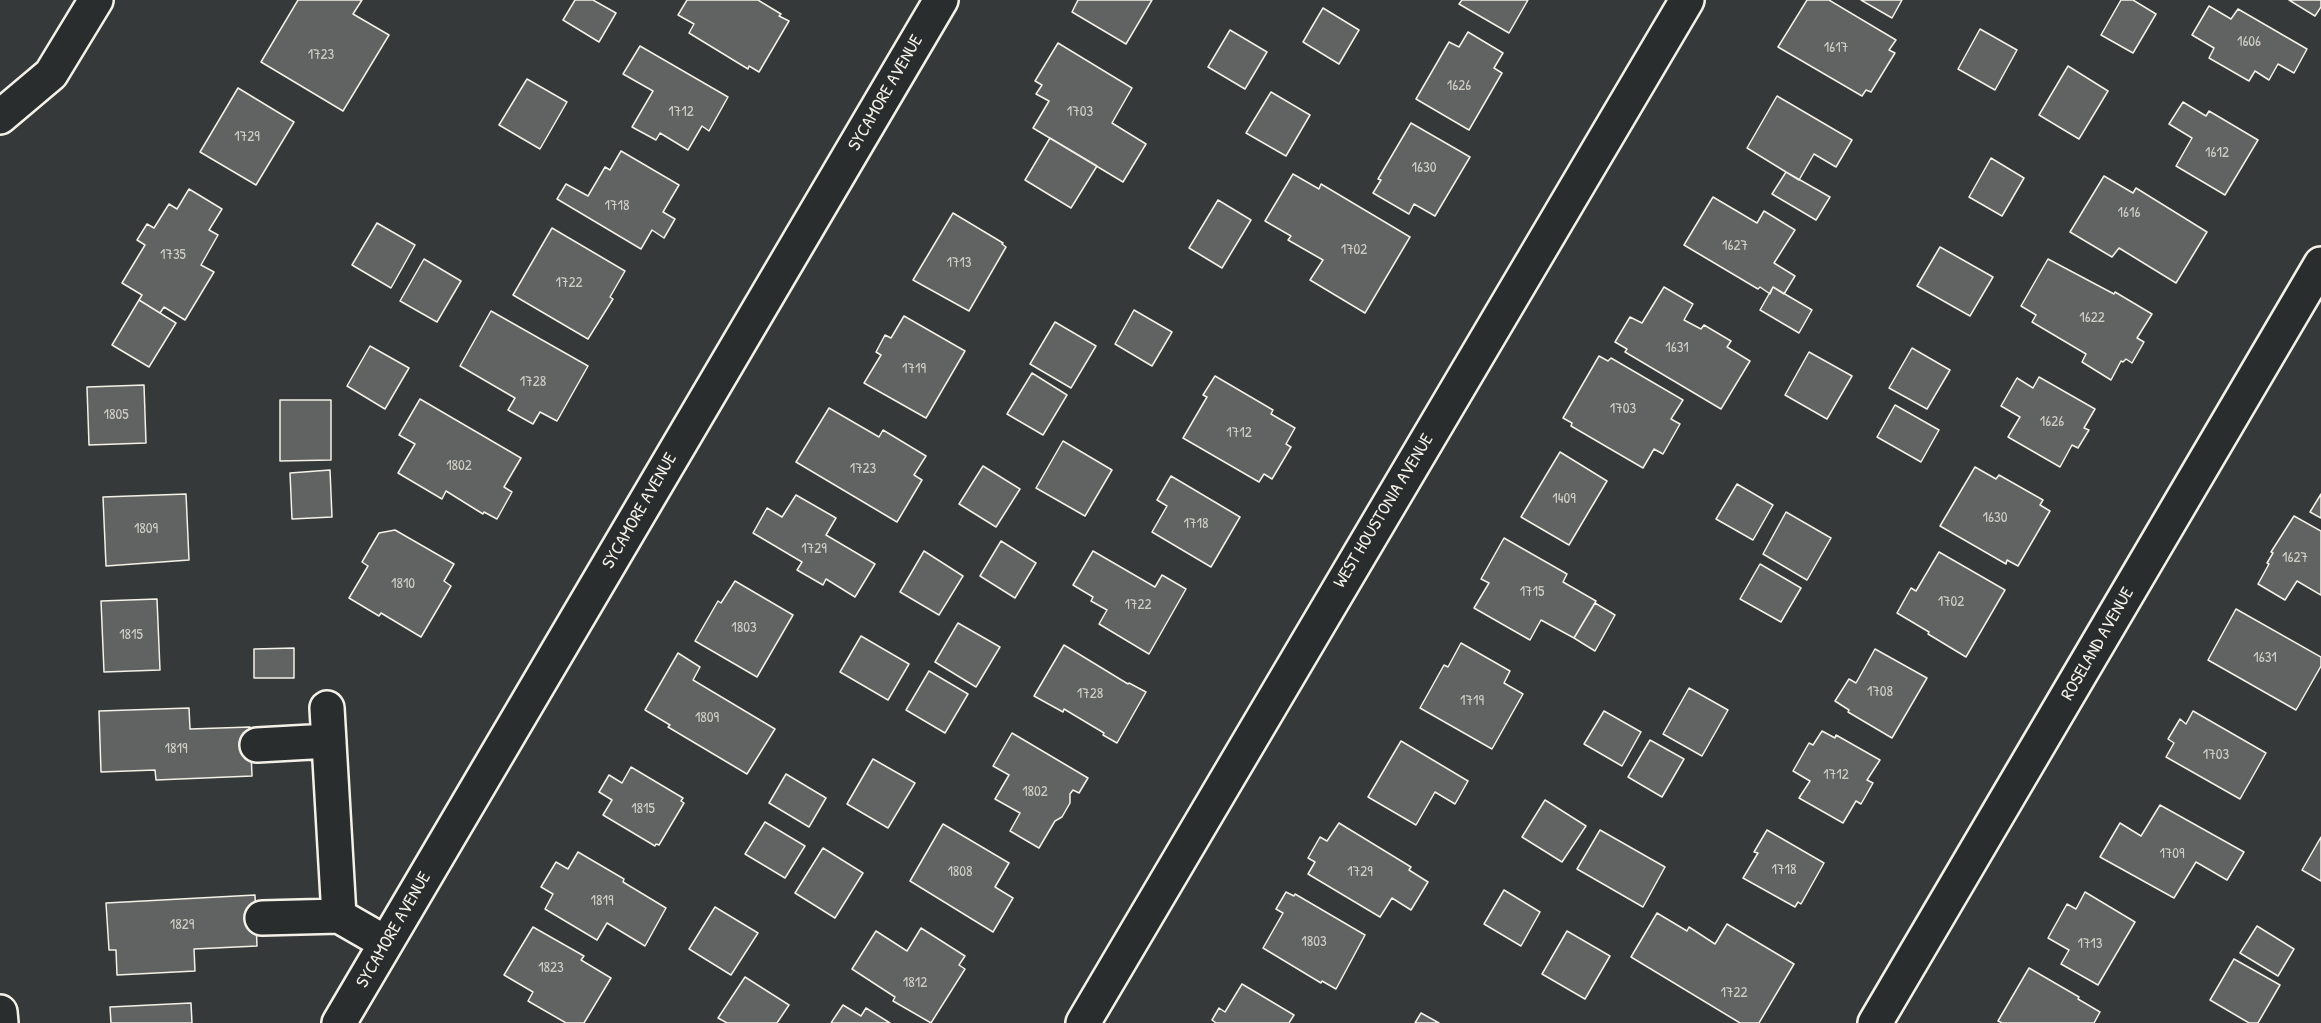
<!DOCTYPE html>
<style>
body{margin:0}
canvas{display:block;background:#363939}
</style>
<canvas width="2321" height="1023"></canvas>
<script>
const ctx = document.querySelector('canvas').getContext('2d');
ctx.lineJoin = 'round';
function paint(path, color) {
  ctx.fillStyle = color;
  ctx.fill(path, 'evenodd');
}
function trace(path, color, width, dash) {
  ctx.strokeStyle = color;
  ctx.lineWidth = width;
  ctx.lineCap = dash ? 'butt' : 'round';
  ctx.setLineDash(dash || []);
  ctx.stroke(path);
}
function drawText(font, color, halo, rows, align = 'center') {
  ctx.font = font + ' "Patrick Hand",sans-serif';
  ctx.lineWidth = 4.5;
  ctx.setLineDash([]);
  ctx.textBaseline = 'middle';
  ctx.strokeStyle = halo;
  ctx.fillStyle = color;
  for (const [text, x, y, turn = 0] of rows) {
    ctx.save();
    ctx.translate(x, y);
    ctx.rotate((+turn || 0) * Math.PI / 180);
    ctx.textAlign = isNaN(turn) ? turn : align;
    if (halo) ctx.strokeText(text, 0, 0);
    ctx.fillText(text, 0, 0);
    ctx.restore();
  }
}
const building = new Path2D(`
 M298 0H362L353 14 389 35 343 111 261 62Z
 M575 0H593L616 13 599 42 563 20Z
 M687 0H758L781 14 779 16 789 21 759 72 749 66 748 69 689 33 694 24 678 15Z
 M1078 0H1152L1126 44 1072 12Z
 M1462 0H1528L1509 33 1459 4Z
 M1807 0H1829L1896 40 1889 50 1895 53 1871 92 1866 90 1862 96 1778 47Z
 M1861 0H1902L1892 18Z
 M2121 0H2133L2156 14 2133 53 2101 35Z
 M2289 0H2321V7L2315 16Z
 M2209 6 2231 19 2238 9 2307 49 2294 73 2278 64 2269 80 2255 71 2249 81 2209 58 2214 48 2192 35Z
 M1323 8 1359 30 1339 64 1303 42Z
 M1980 29 2017 50 1995 90 1958 69Z
 M1230 30 1267 52 1245 89 1208 67Z
 M1468 32 1503 53 1494 68 1502 73 1469 130 1416 99 1449 42 1459 47Z
 M1058 43 1132 88 1112 123 1146 144 1123 182 1033 128 1049 101 1036 94 1042 85 1035 81Z
 M640 46 728 97 709 131 702 126 688 150 660 133 656 140 632 127 653 91 623 74Z
 M2068 66 2108 91 2079 139 2039 115Z
 M527 79 567 102 540 149 499 125Z
 M238 88 294 122 256 185 200 152Z
 M1271 92 1310 115 1286 156 1246 133Z
 M1777 96 1852 140 1836 167 1814 154 1799 180 1747 148Z
 M2183 102 2206 116 2209 111 2258 140 2225 195 2176 166 2192 138 2169 124Z
 M1411 123 1470 157 1435 216 1414 204 1409 214 1373 193 1381 180 1378 179Z
 M1050 138 1097 166 1071 208 1025 180Z
 M621 151 679 185 663 212 675 219 664 238 652 230 641 249 557 199 566 184 588 196 605 167 610 170Z
 M1991 158 2024 178 2002 216 1969 197Z
 M1786 172 1830 197 1816 220 1772 194Z
 M1293 174 1319 189 1321 184 1410 237 1365 313 1310 280 1323 260 1288 240 1291 236 1265 221Z
 M2104 176 2133 193 2136 188 2207 232 2176 283 2119 248 2112 257 2070 232Z
 M189 189 222 209 209 230 218 235 201 265 214 272 185 320 164 307 160 313 139 300 142 295 122 283 145 245 137 240 147 224 154 228 169 204 177 209Z
 M1713 197 1757 223 1764 211 1795 230 1774 263 1795 276 1784 294 1773 287 1770 294 1760 287 1758 289 1684 245Z
 M1218 200 1251 220 1222 268 1189 248Z
 M953 213 1003 243 1002 244 1006 247 969 311 913 280Z
 M377 223 415 245 391 288 352 265Z
 M552 228 625 271 610 297 613 299 588 339 513 295Z
 M1940 247 1993 277 1970 316 1917 286Z
 M424 259 461 281 437 322 400 301Z
 M2048 259 2114 294 2115 292 2152 314 2137 338 2144 342 2132 363 2126 359 2123 362 2121 361 2111 380 2082 362 2086 354 2032 322 2036 315 2021 306Z
 M1664 287 1693 304 1684 320 1701 329 1704 325 1731 341 1727 347 1750 361 1721 409 1625 352 1627 349 1615 342 1630 317 1642 323Z
 M1773 287 1812 310 1799 333 1760 310Z
 M139 300 176 323 149 367 112 345Z
 M1134 310 1172 332 1152 366 1115 344Z
 M491 311 588 366 557 421 540 412 533 424 508 410 515 398 460 366Z
 M904 316 965 351 926 418 864 383 881 355 876 352 885 335 891 338Z
 M1055 322 1096 346 1071 388 1030 364Z
 M370 346 409 368 385 409 347 386Z
 M1912 348 1950 370 1927 409 1889 388Z
 M1809 352 1852 376 1827 419 1785 395Z
 M1599 356 1608 361 1611 358 1683 400 1671 419 1680 424 1663 454 1654 449 1643 468 1571 426 1572 423 1563 418Z
 M1032 373 1067 395 1043 435 1007 414Z
 M1215 376 1273 410 1271 414 1295 428 1286 444 1291 447 1272 479 1264 474 1259 482 1183 438 1207 397 1203 395Z
 M2039 377 2095 409 2084 428 2089 430 2078 448 2072 445 2060 467 2008 437 2020 417 2001 406 2017 378 2033 388Z
 M144 385 146 443 89 445 87 387Z
 M420 399 521 458 504 487 512 492 497 519 484 512 483 514 446 491 442 499 398 473 415 444 399 435Z
 M280 400H331V460L280 461Z
 M1895 405 1939 430 1921 462 1877 437Z
 M829 408 879 437 883 430 926 456 914 475 922 480 897 522 796 462Z
 M1063 441 1112 470 1085 516 1036 488Z
 M1560 452 1607 481 1569 545 1521 517Z
 M983 466 1020 489 996 527 959 504Z
 M1975 467 1996 479 1999 475 2043 500 2040 505 2050 511 2018 566 2007 560 2006 564 1940 526Z
 M330 470 332 517 292 519 290 473Z
 M1171 476 1240 517 1211 567 1152 532 1167 506 1157 500Z
 M1737 484 1773 505 1753 540 1716 519Z
 M186 494 189 560 106 566 103 497Z
 M2321 494V518L2310 512Z
 M796 495 836 518 826 535 875 564 855 597 826 579 823 585 797 570 802 562 753 533 767 508 782 517Z
 M1786 512 1831 538 1807 580 1763 554Z
 M2294 516 2321 531V595L2297 581 2285 600 2258 584 2269 564 2267 563 2273 553 2271 552Z
 M395 530 454 564 444 581 451 586 421 637 381 613 379 616 349 598 368 566 362 562 379 533Z
 M1504 538 1567 574 1563 582 1596 601 1574 638 1541 620 1530 640 1474 608 1489 583 1481 579Z
 M1001 541 1036 563 1015 598 980 576Z
 M924 551 963 576 939 615 900 592Z
 M1093 551 1155 587 1162 575 1186 589 1149 654 1099 624 1107 610 1091 601 1093 597 1073 585Z
 M1939 552 2005 590 1966 657 1928 634 1929 632 1897 613 1911 588 1916 591Z
 M1760 564 1801 588 1781 622 1740 599Z
 M735 581 793 615 757 677 695 641 718 601 721 603Z
 M157 599 160 670 104 672 101 601Z
 M1595 603 1615 615 1595 651 1574 638Z
 M2236 609 2321 657V666L2296 710 2208 660Z
 M958 623 1000 647 976 687 935 662Z
 M861 636 909 664 888 700 840 672Z
 M1461 643 1510 671 1504 683 1523 694 1492 749 1420 708 1444 665 1448 667Z
 M1064 645 1128 684 1129 683 1146 692 1117 743 1103 735 1104 733 1064 709 1063 712 1034 696Z
 M294 648V678H254V649Z
 M1875 649 1927 678 1892 738 1848 712 1849 710 1835 701 1849 679 1856 683Z
 M678 653 700 667 693 680 775 729 747 774 668 727 670 725 645 710Z
 M929 671 968 694 945 733 906 710Z
 M1689 688 1728 710 1702 756 1663 734Z
 M189 708 190 729 250 727 252 776 156 780 155 770 101 772 99 711Z
 M1604 711 1641 732 1622 766 1584 744Z
 M2193 711 2266 753 2240 799 2166 757 2174 743 2168 739 2180 719 2186 724Z
 M1822 731 1835 738 1836 735 1880 760 1867 780 1873 783 1861 804 1856 801 1843 823 1799 798 1810 781 1793 771 1809 743 1813 745Z
 M1012 733 1088 778 1079 793 1073 790 1070 794V803L1062 817 1055 821 1039 848 1010 831 1020 813 995 799 1009 775 993 766Z
 M1650 740 1684 759 1662 797 1628 777Z
 M1401 741 1468 781 1455 804 1435 792 1416 825 1368 797Z
 M873 759 915 783 888 828 847 804Z
 M631 767 683 798 681 801 684 803 659 845 656 844 655 846 603 815 612 800 599 792 609 775 622 783Z
 M786 774 826 798 809 827 769 803Z
 M1545 800 1586 826 1562 862 1522 837Z
 M2160 805 2244 852 2227 880 2196 862 2174 898 2100 857 2120 823 2141 836Z
 M765 822 805 846 785 878 745 854Z
 M1339 823 1411 867 1409 870 1428 882 1411 910 1392 898 1380 917 1308 874 1315 862 1308 858 1320 837 1327 841Z
 M943 824 1009 863 995 887 1013 898 993 932 910 881Z
 M1600 830 1665 867 1643 907 1577 869Z
 M1767 830 1824 863 1801 904 1798 902 1795 907 1743 878 1758 853 1754 852Z
 M2321 837V881L2302 870Z
 M823 848 863 873 835 918 795 893Z
 M578 852 624 879 623 882 666 908 645 946 607 923 597 940 545 909 553 894 541 887 556 862 568 869Z
 M1504 890 1540 912 1521 946 1484 924Z
 M1286 892 1294 896 1295 894 1365 935 1336 989 1322 981 1321 983 1263 948 1283 913 1276 909Z
 M2085 892 2135 922 2098 985 2061 964 2069 950 2048 938 2067 904 2076 909Z
 M255 895 257 946 194 949 195 971 117 975 116 950H109L106 903Z
 M715 907 758 933 731 975 689 949Z
 M1657 913 1687 931 1689 927 1715 944 1727 924 1794 964 1759 1023H1740L1631 957Z
 M2257 926 2294 949 2278 976 2240 953Z
 M533 927 584 956 581 960 611 978 584 1023H566L528 1001 533 992 504 975Z
 M921 928 965 956 959 965 965 969 931 1023 893 1001 895 997 852 969 876 931 907 951Z
 M1567 931 1610 956 1585 999 1542 974Z
 M2234 959 2280 985 2258 1023H2249L2210 1000Z
 M2029 968 2079 997 2078 999 2100 1012 2094 1023H2002L1998 1021Z
 M745 977 789 1005 777 1023H727L718 1018Z
 M1242 984 1294 1015 1289 1023H1216L1212 1020 1219 1008 1225 1012Z
 M191 1003 192 1023H111L110 1007Z
 M843 1005 861 1016 866 1008 890 1023H831Z
 M1421 1013 1439 1023H1415Z`);
const minor = new Path2D(`
 M0 117 51 74 96 0
 M327 708 339 916 386 943
 M257 745 329 741
 M262 918 339 916
 M0 1012 1 1023
 M339 1023 941 0
 M1083 1023 1687 0
 M1875 1023 2321 264`);
const numberNames = [
 ["1606",2249,42],
 ["1617",1836,48],
 ["1723",321,55],
 ["1626",1459,86],
 ["1712",681,112],
 ["1703",1080,112],
 ["1729",247,137],
 ["1612",2217,153],
 ["1630",1424,168],
 ["1718",617,206],
 ["1616",2129,213],
 ["1627",1735,246],
 ["1702",1354,250],
 ["1735",173,255],
 ["1713",959,263],
 ["1722",569,283],
 ["1622",2092,318],
 ["1631",1677,348],
 ["1719",914,369],
 ["1728",533,382],
 ["1703",1623,409],
 ["1805",116,415],
 ["1626",2052,422],
 ["1712",1239,433],
 ["1802",459,466],
 ["1723",863,469],
 ["1409",1564,499],
 ["1630",1995,518],
 ["1718",1196,524],
 ["1809",146,529],
 ["1729",814,549],
 ["1627",2295,558],
 ["1810",403,584],
 ["1715",1532,592],
 ["1702",1951,602],
 ["1722",1138,605],
 ["1803",744,628],
 ["1815",131,635],
 ["1631",2265,658],
 ["1708",1880,692],
 ["1728",1090,694],
 ["1719",1472,701],
 ["1809",707,718],
 ["1819",176,749],
 ["1703",2216,755],
 ["1712",1836,775],
 ["1802",1035,792],
 ["1815",643,809],
 ["1709",2172,854],
 ["1718",1784,870],
 ["1808",960,872],
 ["1729",1360,872],
 ["1819",602,901],
 ["1829",182,925],
 ["1803",1314,942],
 ["1713",2090,944],
 ["1823",551,968],
 ["1812",915,983],
 ["1722",1734,993]
];
const streetNames = [
 ["SYCAMORE AVENUE",886,93,-60],
 ["SYCAMORE AVENUE",640,511,-60],
 ["WEST HOUSTONIA AVENUE",1384,511,-59],
 ["ROSELAND AVENUE",2098,644,-60],
 ["SYCAMORE AVENUE",394,930,-60]
];
paint(building, '#616362');
trace(building, '#f4f1e8', 1.5);
trace(minor, '#f4f1e8', 38);
trace(minor, '#2a2d2e', 33);
drawText('15px', '#cfcec6', null, numberNames);
drawText('18px', '#f4f1e8', '#2a2d2e', streetNames);
</script>
